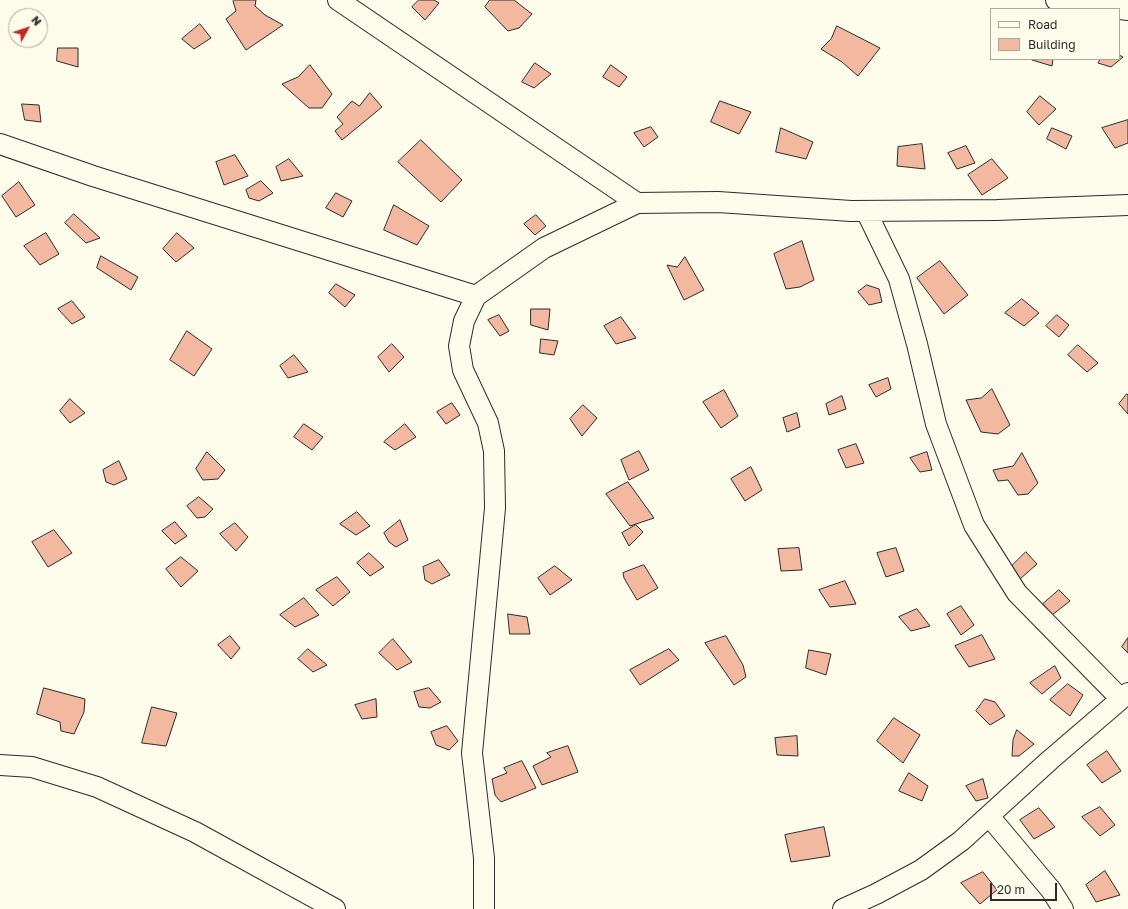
<!DOCTYPE html>
<style>
body{margin:0}
#map{position:relative;width:1128px;height:909px;overflow:hidden;background:#fdfbea;font-family:"Golos Text",sans-serif}
canvas{display:block}
.legend{position:absolute;left:990px;top:8px;width:130px;height:52px;box-sizing:border-box;background:#fdfbea;border:1px solid #a9a89e;margin:0;padding:5px 7px;list-style:none;font-size:12px;color:#2b2b2b}
.legend li{display:flex;align-items:center;gap:8px;height:20px}
.legend b{width:20px;border:1px solid #a9a89e}
.north{position:absolute;left:8px;top:8px;width:40px;height:40px;box-sizing:border-box;background:#fdfbea;border:1px solid #a9a89e;border-radius:50%;rotate:50deg;font-size:11px;font-weight:700;line-height:16px;text-align:center;color:#2b2b2b}
.north::after{content:'';display:block;margin:auto;width:14px;height:18px;background:#c62828;clip-path:polygon(50% 0,100% 100%,50% 72%,0 100%)}
.scale{position:absolute;left:990px;top:883px;width:67px;height:18px;box-sizing:border-box;border:2px solid #2b2b2b;border-top:0;padding-left:5px;font-size:12px;line-height:14px;white-space:nowrap;color:#2b2b2b;-webkit-text-stroke:3px #fdfbea;paint-order:stroke}
</style>
<div id="map">
<canvas width="1128" height="909"></canvas>
<ul class="legend">
<li><b style="height:5px;background:#fdfbea"></b>Road</li>
<li><b style="height:11px;background:#f2b8a0"></b>Building</li>
</ul>
<div class="north">N</div>
<div class="scale">20 m</div>
</div>
<script>
const ctx = document.querySelector('canvas').getContext('2d');
ctx.lineJoin = 'round';
function paint(path, color) {
  ctx.fillStyle = color;
  ctx.fill(path, 'evenodd');
}
function trace(path, color, width, dash) {
  ctx.strokeStyle = color;
  ctx.lineWidth = width;
  ctx.lineCap = dash ? 'butt' : 'round';
  ctx.setLineDash(dash || []);
  ctx.stroke(path);
}
const building = new Path2D(`
 M234 0H256L255 6 265 15 283 25 246 50 226 19 236 11 233 1Z
 M419 0H434L439 3 425 20 412 7Z
 M490 0H514L532 14 519 28 508 31 485 7Z
 M200 24 211 38 194 49 182 39Z
 M837 26 880 48 858 76 842 62 821 49 831 39Z
 M58 48H78V67L57 61Z
 M1119 55 1123 57 1111 67 1098 63 1100 59H1119Z
 M1032 59H1053L1052 66 1032 60Z
 M535 63 551 74 534 88 522 82Z
 M310 65 332 94 322 108H309L282 84 298 77Z
 M611 65 627 77 619 87 603 77Z
 M370 93 382 107 342 140 335 131 343 124 337 117 352 101 359 106Z
 M1040 96 1056 109 1039 125 1027 112Z
 M720 101 751 112 739 134 711 122Z
 M22 104 39 105 41 122 25 120Z
 M1128 120V143L1115 148 1102 128Z
 M651 127 658 137 644 147 634 133Z
 M781 128 813 142 806 159 776 152Z
 M1052 128 1072 136 1066 149 1047 139Z
 M421 140 462 180 441 202 398 162Z
 M922 144 925 169 897 166 898 147Z
 M966 146 975 163 957 169 948 153Z
 M235 155 248 176 224 185 216 162Z
 M289 159 303 176 281 181 276 167Z
 M992 159 1008 178 982 195 968 175Z
 M261 181 273 193 259 201 249 198 246 190Z
 M19 182 35 205 16 217 2 196Z
 M336 193 352 201 343 217 326 208Z
 M394 205 429 226 417 245 384 230Z
 M74 214 100 238 86 243 65 223Z
 M536 215 546 226 535 235 524 224Z
 M46 233 59 254 40 265 24 246Z
 M177 233 194 248 176 262 163 249Z
 M802 241 814 280 800 287 786 289 774 254Z
 M101 256 138 277 131 290 97 268Z
 M685 257 704 290 684 300 667 265 677 267Z
 M940 261 968 295 944 314 917 278Z
 M336 284 355 295 345 307 329 293Z
 M867 285 879 289 882 302 869 305 858 292Z
 M1022 299 1039 313 1024 326 1005 313Z
 M72 301 85 317 72 324 58 309Z
 M531 309H550L548 330 531 325Z
 M499 315 509 331 500 336 488 320Z
 M1057 315 1069 325 1059 337 1046 326Z
 M621 317 636 338 616 344 604 326Z
 M187 331 212 349 194 376 170 360Z
 M541 339 558 341 554 355 540 353Z
 M392 344 404 357 389 372 378 357Z
 M1078 345 1098 363 1087 372 1068 355Z
 M294 355 308 372 288 378 280 366Z
 M888 378 891 389 876 397 869 385Z
 M992 389 1010 425 998 434 981 432 966 400 981 398Z
 M724 390 738 416 721 428 703 402Z
 M1127 394 1128 395V414L1119 404Z
 M842 396 846 409 829 415 826 404Z
 M70 399 85 413 70 423 60 411Z
 M452 403 460 415 446 424 437 412Z
 M583 405 597 418 582 436 570 419Z
 M797 413 800 427 787 432 783 418Z
 M304 424 323 437 312 450 294 437Z
 M405 424 416 437 395 450 384 442Z
 M856 444 864 463 846 468 838 450Z
 M639 451 649 470 629 480 621 460Z
 M207 452 225 470 218 479 203 480 196 469Z
 M927 452 932 470 920 472 910 458Z
 M1022 453 1038 483 1028 494 1018 495 1008 480 998 481 993 470 1013 466Z
 M119 461 127 479 114 485 106 482 103 470Z
 M751 467 762 490 745 501 731 479Z
 M628 482 654 518 630 526 606 494Z
 M199 497 213 509 205 517 197 518 187 506Z
 M357 512 370 526 356 535 340 524Z
 M400 520 408 540 396 547 389 542 384 533Z
 M175 522 187 536 175 544 162 531Z
 M235 523 248 537 236 551 220 534Z
 M636 525 643 532 629 546 622 533Z
 M54 530 72 553 48 567 32 542Z
 M799 548 802 570 781 571 778 549Z
 M896 548 904 571 886 577 877 553Z
 M1026 552 1037 564 1020 579 1010 568Z
 M369 553 384 567 370 576 357 563Z
 M181 557 198 571 181 587 166 569Z
 M439 560 450 575 432 584 425 580 423 567Z
 M644 565 658 588 637 600 624 578 623 573Z
 M555 566 572 580 550 595 538 578Z
 M337 577 350 592 333 606 316 590Z
 M845 581 856 604 830 607 819 590Z
 M1059 590 1070 601 1052 615 1043 604Z
 M304 598 319 615 295 627 280 615Z
 M961 606 974 625 961 635 947 614Z
 M917 609 930 626 911 631 899 617Z
 M508 614 527 617 530 634H510Z
 M982 635 995 659 969 667 955 646Z
 M230 636 240 648 231 659 218 645Z
 M726 636 743 665 746 677 734 685 705 643Z
 M1128 638V653L1122 647Z
 M393 639 412 662 397 670 379 653Z
 M308 649 327 665 313 672 298 659Z
 M669 649 679 660 640 685 630 670Z
 M809 650 831 654 826 675 806 668Z
 M1055 666 1061 678 1042 694 1030 683Z
 M1068 684 1083 695 1070 716 1050 700Z
 M44 688 85 699 84 712 74 734 61 731 60 722 37 714Z
 M429 688 441 702 430 708 419 707 414 692Z
 M376 699 377 717 362 719 355 705Z
 M985 699 995 702 1005 716 990 725 976 711Z
 M152 707 177 713 166 746 142 743Z
 M894 718 920 735 903 763 877 741Z
 M447 726 458 741 449 750 436 745 431 732Z
 M1017 730 1034 744 1019 756H1012L1013 740Z
 M797 736 798 756 777 755 775 738Z
 M568 746 578 772 542 785 533 766 551 757 547 753Z
 M1107 751 1121 771 1102 783 1087 765Z
 M522 761 536 788 501 802 495 795 492 779 507 773 504 768Z
 M909 773 928 786 922 801 899 791Z
 M983 779 988 798 976 801 966 786Z
 M1100 807 1115 825 1100 836 1082 817Z
 M1039 808 1055 827 1034 839 1020 820Z
 M824 827 830 856 791 862 785 835Z
 M1105 871 1120 895 1096 902 1086 885Z
 M983 872 997 890 980 904 961 883Z`);
const street = new Path2D(`
 M338 0 637 203
 M1056 0 1128 10
 M0 144 93 176 476 296
 M866 211 899 279 917 344 936 424 974 525 1017 593 1121 699
 M0 765 32 767 97 787 195 832 335 909
 M989 816 1051 890 1063 909
 M484 909V858L472 753 495 508 494 451 488 423 463 370 459 346 464 321 476 296 544 248 637 203 718 202 851 211 997 210 1128 205
 M843 909 876 894 921 870 961 841 1050 760 1128 693`);
paint(building, '#f2b8a0');
trace(building, '#2b2b2b', 1);
trace(street, '#2b2b2b', 22);
trace(street, '#fdfbea', 20);
</script>
